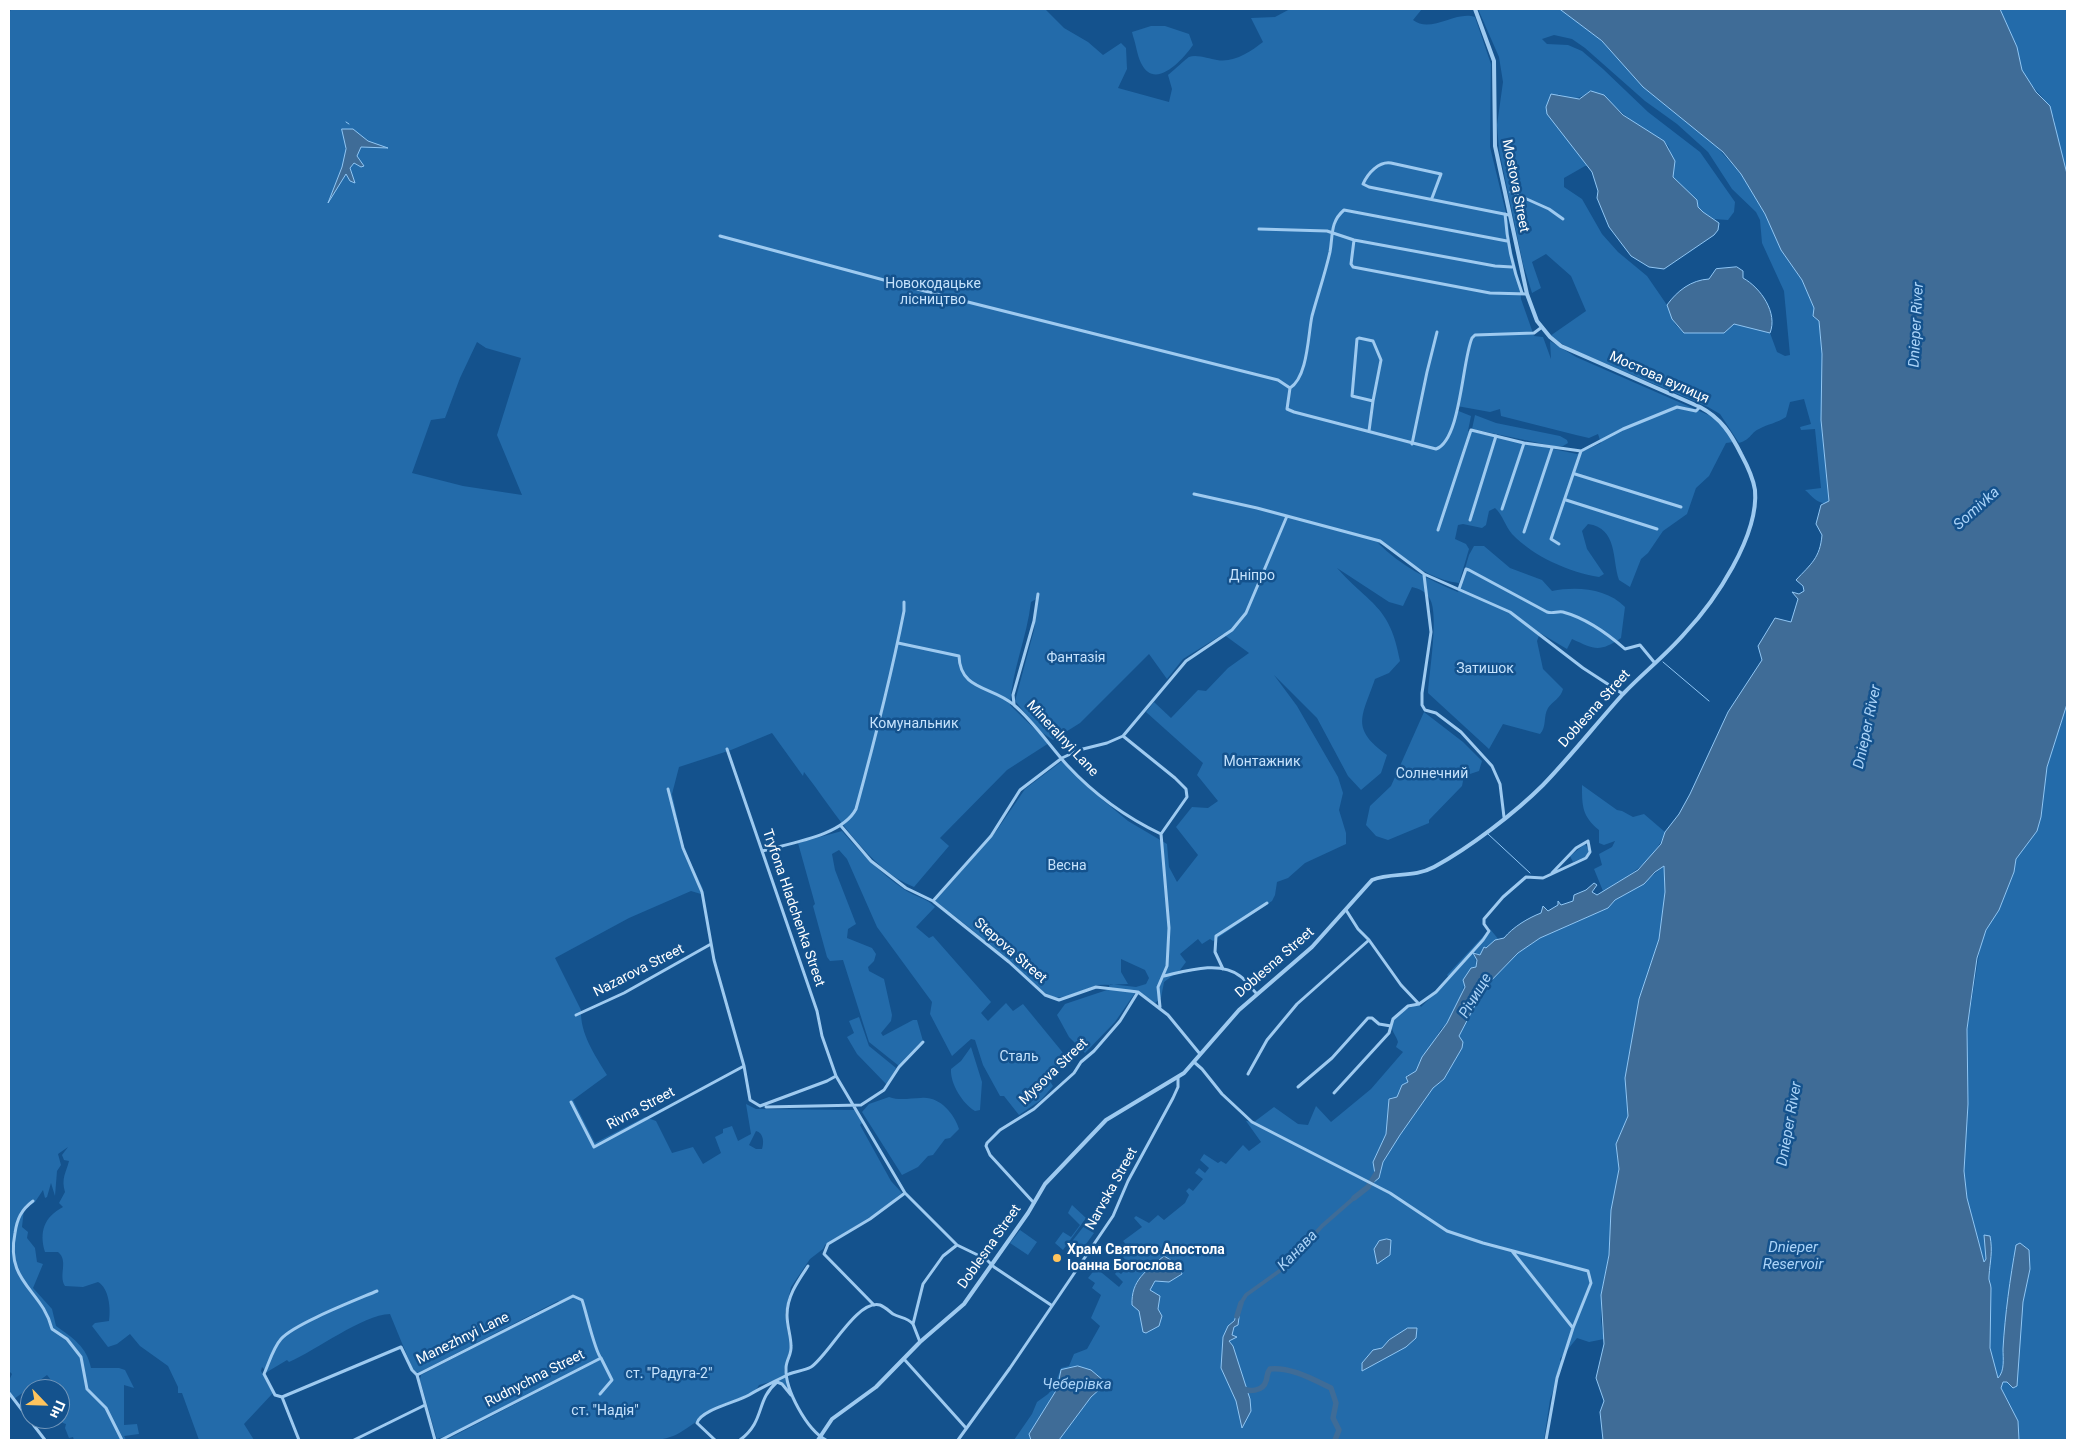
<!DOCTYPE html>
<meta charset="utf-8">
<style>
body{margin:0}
#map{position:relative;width:2076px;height:1449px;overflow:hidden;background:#14528d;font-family:Roboto,sans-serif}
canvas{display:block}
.frame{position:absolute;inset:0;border:10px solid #fff;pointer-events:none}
.north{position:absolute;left:20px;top:1379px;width:50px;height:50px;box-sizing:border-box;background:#14528d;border:1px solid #7297bb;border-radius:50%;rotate:114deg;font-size:14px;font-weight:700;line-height:20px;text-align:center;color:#fff}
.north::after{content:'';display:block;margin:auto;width:18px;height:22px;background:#ffc45d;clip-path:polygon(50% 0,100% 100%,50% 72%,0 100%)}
</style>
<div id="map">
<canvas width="2076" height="1449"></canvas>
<div class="frame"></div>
<div class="north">Пн</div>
</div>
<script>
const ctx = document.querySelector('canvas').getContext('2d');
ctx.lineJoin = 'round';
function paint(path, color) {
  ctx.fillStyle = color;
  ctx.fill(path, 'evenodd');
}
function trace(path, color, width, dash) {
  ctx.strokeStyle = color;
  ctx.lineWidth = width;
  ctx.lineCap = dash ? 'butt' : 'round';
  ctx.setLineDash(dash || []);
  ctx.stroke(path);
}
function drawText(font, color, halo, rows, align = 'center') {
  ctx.font = font + ' Roboto,sans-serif';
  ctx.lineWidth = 5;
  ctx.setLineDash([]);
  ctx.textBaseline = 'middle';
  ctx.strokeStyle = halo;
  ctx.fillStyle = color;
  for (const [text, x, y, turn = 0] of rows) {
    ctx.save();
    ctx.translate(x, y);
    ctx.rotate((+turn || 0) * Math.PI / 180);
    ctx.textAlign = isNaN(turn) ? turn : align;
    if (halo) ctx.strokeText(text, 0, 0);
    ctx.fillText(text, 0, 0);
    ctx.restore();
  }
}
const green = new Path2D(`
 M11 9H1045L1064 28 1088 42 1103 55 1121 43 1126 48 1127 69 1118 88 1169 102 1172 89 1168 75C1172 72 1187 58 1189 57 1197 54 1209 59 1217 60 1234 63 1250 52 1263 42L1251 18 1275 17 1290 9H1422L1413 20C1431 34 1456 10 1475 17L1491 64 1490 147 1508 221 1510 243 1520 284 1521 299 1534 336 1543 337 1551 359 1550 341 1576 357 1713 417 1723 425 1733 442 1726 443 1709 476 1696 488 1687 514 1663 531 1648 553 1641 559 1630 587 1619 580C1612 560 1618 528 1588 524L1582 531 1587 549 1604 574 1599 577C1569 572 1534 557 1512 534 1505 526 1503 515 1495 508L1489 511 1486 525 1482 528 1463 524 1458 525 1455 539 1466 544 1469 549 1459 583C1438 581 1419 569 1401 557 1392 551 1389 546 1378 543 1401 566 1429 580 1458 592L1469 555 1474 546H1484L1510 568 1542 580 1552 591C1576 586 1607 588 1625 607L1621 638C1599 653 1594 649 1572 639L1567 649 1540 633 1537 641 1543 669 1563 689C1561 698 1553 701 1548 708 1543 716 1547 727 1540 734L1503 724 1489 749 1428 693C1429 673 1439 615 1430 599 1426 591 1419 589 1412 587L1403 606 1389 602 1337 568C1370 605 1390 605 1400 661L1389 673 1375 679C1362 717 1350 728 1387 755L1381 773 1361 790 1348 776 1317 718 1274 675 1297 706 1338 777 1343 793 1339 810 1346 833V844L1305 863 1288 878 1277 882 1275 895 1272 901 1213 941 1210 939 1202 944 1198 939 1180 954 1186 962 1180 970 1164 982 1161 998 1155 1003 1137 990 1115 1022 1085 1053 1069 1037 1057 1015 1065 1004 1107 990 1110 984 1136 987 1146 984 1149 978 1145 970 1121 959V972L1128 984 1097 985 1068 996 1055 998 1038 989 971 929 935 901 997 830 1025 789 1062 761 1092 791 1128 821 1167 844 1169 867 1177 882 1198 855 1176 827 1192 807 1208 808 1218 801 1197 775 1203 763 1146 712 1154 702 1171 718 1198 690 1206 691 1228 668 1249 653 1223 634 1183 659 1167 679 1149 654 1080 723 1053 740 1041 732 1015 701 1034 630 1038 598 1031 602C1027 637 1012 670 1010 705L1049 743 1007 770 940 838 949 846 914 887C869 870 833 809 804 772L803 776 772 733 731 750 679 767 672 794 684 848 703 889 701 894 691 891 629 918 555 958 581 1010C580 1034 595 1055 607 1075L573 1100 595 1143 645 1117 656 1121 672 1153 693 1147 703 1164 721 1153 715 1137 723 1133V1129L732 1126 738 1141 751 1134 746 1104 756 1109 857 1110 863 1122 860 1125 891 1181 902 1193 880 1211 825 1245 823 1249 810 1259 791 1287 785 1313 790 1348 784 1370 790 1387 788 1389 777 1380 759 1385C752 1399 731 1399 719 1406 704 1414 683 1434 670 1437 665 1439 660 1439 655 1440H446L600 1360 454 1433 437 1439 420 1380 421 1375 561 1303 558 1301 418 1373 413 1370 390 1314C362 1315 317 1350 289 1362L287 1360 267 1372 262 1367 261 1371 273 1393 244 1424 254 1440H199L182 1393H178V1387L168 1366 140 1346 130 1334 117 1344 108 1347 92 1326 95 1323 109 1321C111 1309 109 1288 98 1282L83 1287 65 1286C58 1275 69 1261 58 1252H45C39 1232 44 1217 63 1207L59 1203 65 1192C61 1178 66 1173 69 1161L64 1160 62 1155 68 1147 58 1154 61 1165 57 1171 55 1196 51 1183 47 1197 45 1198 43 1190 35 1202 24 1209 22 1227 28 1232 27 1238 35 1248 37 1262 43 1264 33 1288 52 1309 56 1326C73 1338 87 1347 91 1368H119L125 1370 134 1388 124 1385V1425L137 1424 139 1434 124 1436 126 1440H74L73 1437 69 1438 65 1428 66 1424 63 1423 60 1418V1389H52L56 1386 47 1375 14 1399C8 1390 7 1384 12 1374L9 1371V14ZM477 342 486 348 521 358 497 435 522 495 463 486 412 473 431 420 445 418 460 378ZM1457 406 1490 412 1500 409 1501 416 1576 435 1589 438 1598 434 1601 443 1577 454 1468 431 1471 416 1456 410ZM756 1131C764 1133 764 1143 762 1149H756L749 1145Z
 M1478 9H1560L1602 41 1643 87 1714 144 1741 174 1765 214 1781 250 1802 280 1814 308 1813 317 1819 321 1822 354 1821 420 1829 503C1818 505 1813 497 1805 490L1821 488 1815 429 1801 430 1800 427 1811 424 1804 399 1790 402 1786 417C1777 423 1768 424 1759 429 1750 433 1752 439 1739 443L1720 414 1708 407 1567 347 1550 336 1586 311 1571 276 1546 254 1532 262 1541 288 1532 293 1523 264 1499 150 1497 125 1503 82 1499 57ZM1554 35 1572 39 1585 48 1645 101 1677 124 1708 152 1732 189 1756 212 1760 220 1762 243 1784 291 1790 355 1785 356 1777 352 1770 333 1734 324 1684 333 1675 324 1667 305 1647 276 1618 252 1602 234 1582 199 1564 187V178L1585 166H1589C1565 142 1565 126 1558 94 1573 100 1578 100 1590 91L1613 105 1634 123 1664 141 1669 147 1674 167 1673 177 1697 200 1698 207 1703 212 1714 219 1728 220 1734 212 1735 202 1700 152 1648 112 1603 69 1582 51 1568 45 1547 44 1542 39Z
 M2000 9H2067V174L2059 149 2054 118 2043 98 2028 81 2022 70 2017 47Z
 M1151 26H1165L1189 34 1193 45C1184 58 1155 92 1141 63 1137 55 1136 44 1133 36L1132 32Z
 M1475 415 1496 423 1560 436 1567 440 1568 443 1563 446H1553L1472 429Z
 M2067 704V1440H2019L2018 1421 2001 1388 1991 1358 1989 1328 1991 1288 1967 1198 1964 1171 1968 1104 1967 1029 1981 942 1991 920 1999 910 2014 872 2016 859 2037 831 2041 817 2047 767Z
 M1424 712 1463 742 1482 761 1479 771 1464 776 1462 786 1429 820V823L1388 840 1376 836 1366 825 1370 806 1391 786Z
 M1582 785 1617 810 1622 811 1633 817 1644 814 1665 832C1655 862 1628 876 1603 891L1594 869 1602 865 1599 854 1612 847 1615 841 1604 845 1599 843V830C1582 816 1582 806 1582 785Z
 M842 831C862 854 879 872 905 890 915 897 927 898 935 907L916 927 929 938 933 936 991 1002 981 1013 988 1021 1006 1003 1013 1011 1023 1004 1064 1054 1057 1066 1059 1068 1049 1080 1053 1086 1041 1100 1019 1115 1004 1096H1000L983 1065 975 1040 971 1039 952 1056 930 1014 932 1002 877 927 847 859 839 850 832 854 835 870 856 924 848 929 847 938 872 948 876 954 874 961 868 967 869 971 884 979 892 1015 891 1021 881 1033 883 1036 913 1020H917L923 1041 899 1066 869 1042 843 960 830 961 827 957 813 906 815 904 798 843Z
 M1585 844 1589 850 1588 856 1573 862 1570 856Z
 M1664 866 1665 892 1659 939 1639 1000 1625 1078 1628 1116 1616 1144 1619 1169 1611 1210 1609 1255 1601 1295V1321L1604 1339 1589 1342 1577 1338 1560 1359 1562 1364 1550 1400 1544 1440H1059L1091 1397 1104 1383C1089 1368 1081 1362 1061 1372L1057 1389 1029 1434 1031 1440H1014L1032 1414 1037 1402 1048 1394 1054 1387 1061 1368 1069 1366 1074 1354 1087 1349 1100 1326 1091 1318 1101 1295 1092 1288 1095 1283 1088 1278 1096 1268 1119 1287 1123 1282 1115 1274 1117 1271 1121 1274 1130 1265 1123 1257 1130 1249 1123 1241 1142 1227 1134 1218 1136 1216 1149 1223 1158 1215 1164 1220 1185 1203 1189 1195 1186 1191 1189 1188 1193 1191 1203 1179 1195 1173 1199 1168 1205 1173 1209 1168 1200 1160 1204 1154 1218 1163 1221 1161 1226 1164 1243 1145 1249 1151 1261 1142 1246 1121 1254 1122 1274 1107 1298 1124 1308 1125 1316 1106 1331 1122 1371 1089 1403 1052 1396 1047 1398 1042C1397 1037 1392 1032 1392 1027 1390 1015 1410 1007 1419 1004L1421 1007 1450 978 1447 975 1490 929 1499 940 1480 956 1475 952 1476 967 1471 968C1462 986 1458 1015 1441 1029L1416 1071 1412 1075H1407L1408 1082 1402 1085 1397 1097 1389 1098 1386 1134 1373 1162 1375 1174 1380 1175 1383 1162 1400 1135 1433 1088 1444 1079 1462 1048 1463 1042 1459 1036 1484 988 1518 953 1540 938 1608 908 1615 900 1641 885Z
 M859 1017 869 1046 896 1068 887 1085 857 1054 847 1037 854 1033 849 1021Z
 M971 1047 982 1082 980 1110 975 1111C963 1104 950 1084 951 1069L961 1061Z
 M889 1097C900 1101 910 1098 921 1098 939 1096 954 1113 959 1129L950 1138 945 1139 933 1155 928 1156 918 1167 902 1175 862 1112 869 1104Z
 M1072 1205 1086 1218 1063 1250 1055 1243 1063 1232 1071 1237 1080 1225 1068 1213Z
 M1084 1226 1094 1233 1081 1251 1070 1244Z
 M1020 1230 1037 1242 1028 1255 1010 1243Z`);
const water = new Path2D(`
 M1560 9H2000L2017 47 2022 70 2036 92 2050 106 2067 174V704L2047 767 2041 817 2037 831 2016 859 2014 872 1999 910 1986 930 1977 958 1971 1000 1967 1029 1968 1104 1964 1171 1967 1198 1984 1262 1986 1259 1984 1235 1990 1236C1993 1252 1990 1261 1989 1276 1988 1280 1991 1284 1991 1288L1990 1348 1998 1378C2005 1371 2003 1358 2003 1349 2005 1314 2010 1279 2016 1245L2020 1243 2029 1250 2030 1269 2023 1302 2017 1386 2013 1388 2007 1382H2003L2001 1388 2018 1421 2019 1440H1603L1600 1412 1604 1401 1596 1378 1604 1344 1601 1295 1609 1255 1611 1210 1619 1169 1616 1144 1628 1116 1625 1078 1639 999 1659 939 1665 892 1664 866 1655 872 1644 884 1615 900 1608 908 1540 938 1518 953 1484 988 1459 1036 1463 1042 1462 1048 1444 1079 1433 1088 1400 1135 1383 1162 1379 1178 1374 1182 1372 1180 1375 1174 1373 1162 1386 1134 1389 1099 1397 1097 1402 1085 1408 1082 1406 1077 1416 1071 1422 1057 1447 1023 1465 987 1463 980 1471 968 1476 967 1477 960 1473 953 1480 955 1484 947 1486 948 1495 940 1504 938C1513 927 1528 918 1541 913L1543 906 1548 911 1558 905V901L1561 905 1573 901 1574 895 1586 890 1594 883 1597 885 1592 892 1597 895 1638 870 1661 844 1665 832 1679 814 1690 794 1728 712 1762 660 1758 646 1775 618 1791 622 1798 599 1792 592 1799 594 1804 591 1803 586 1796 580C1811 564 1820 558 1822 535L1816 524 1821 505 1829 501 1821 420 1822 354 1819 321 1813 316 1814 308 1802 280 1781 250 1765 214 1741 174 1723 152 1643 87 1602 41Z
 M1591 91 1604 95 1623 115 1664 141 1675 161 1673 177 1697 200 1698 207 1703 212 1719 223 1718 230 1714 235 1664 269 1649 267 1631 256 1609 227 1597 198 1598 191 1592 172 1547 114 1546 107 1551 94 1579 99Z
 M342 129H353L368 141 388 148 361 147 357 156 364 166 361 167 354 163 350 168 355 183 350 181 346 174 328 203 342 167 346 149Z
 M1737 267 1743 271V278C1761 288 1778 313 1770 333L1734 324 1724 333H1684L1672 319 1667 305C1677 291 1691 280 1709 279L1716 269Z
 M1387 1239 1391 1240 1390 1255 1377 1264 1374 1249 1379 1241Z
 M1164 1256 1179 1265 1182 1274 1169 1282 1155 1281 1150 1290 1160 1296 1158 1309 1162 1316 1159 1326 1146 1333 1143 1332 1139 1311 1132 1305C1131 1280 1146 1271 1164 1256Z
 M1239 1308 1240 1310 1238 1325 1234 1327 1232 1335 1237 1337 1229 1341 1233 1346 1250 1399 1251 1411 1242 1428 1236 1401 1221 1368 1223 1337 1228 1326 1234 1321Z
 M1408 1328H1417L1416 1338 1406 1347 1362 1371V1363L1373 1350 1382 1348 1389 1340Z
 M1078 1366 1091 1370 1104 1381 1101 1388 1091 1397 1059 1440H1031L1029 1434 1057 1389 1061 1370Z`);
const stream = new Path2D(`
 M346 122 349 124
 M1663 662 1709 701
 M1488 834 1530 873`);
const canal = new Path2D(`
 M1241 1303 1246 1295 1285 1267 1322 1226 1354 1198`);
const river = new Path2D(`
 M1354 1198 1368 1187 1376 1174
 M1237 1316 1241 1303
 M1241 1388C1248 1392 1263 1392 1266 1381 1268 1376 1266 1374 1270 1369 1291 1367 1312 1379 1331 1388L1336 1403 1333 1418 1339 1430 1335 1440`);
const minor = new Path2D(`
 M1511 192 1549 209 1563 219
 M1432 198 1441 174 1391 163C1379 161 1368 173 1363 184L1369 187 1509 215
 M1505 214C1507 242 1512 266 1522 293
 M1259 229 1327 231 1354 240 1495 266 1512 267
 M720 236 936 294 1278 380 1290 388 1287 409 1294 412 1436 449C1461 440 1462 361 1472 338L1475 335 1534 333 1542 327
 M1354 240 1351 264 1353 267 1490 293 1527 294
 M1290 388C1308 377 1308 334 1312 316 1318 294 1325 274 1330 252 1333 235 1330 222 1344 210L1507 241
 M1369 431 1373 401 1381 360 1373 341 1359 338 1357 339 1352 396 1373 401
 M1412 444 1427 372 1437 332
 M1575 474 1681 507
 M1194 494 1257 508 1380 541 1424 574 1510 612 1583 668 1623 694
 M1566 500 1657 529
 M1502 509 1524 443
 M1470 520 1496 436
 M1438 530 1471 430 1524 443 1581 451 1623 429 1677 407 1696 411 1700 407
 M1524 532 1552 448
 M1559 544 1551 539 1581 451
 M1424 575 1431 632 1422 693V705L1425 710 1436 713 1461 732 1492 766 1500 784 1504 817
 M1459 589 1466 569 1469 570 1547 612C1553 614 1557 611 1563 612 1585 618 1608 634 1625 649L1640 645 1654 662
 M898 643 959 656C960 691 993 686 1014 705 1034 722 1049 745 1067 765 1094 794 1125 817 1161 834
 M1014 704 1013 695 1034 621 1038 594
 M1123 736 1175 778 1186 789 1187 797 1161 834 1169 928 1167 966 1158 987 1160 1007
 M727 749 817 1011 822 1036 836 1076 905 1193 957 1245 986 1259 994 1267 1051 1305
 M668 789 683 848 702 892 714 960 744 1066 750 1100 760 1106 827 1081 836 1076
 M841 826 871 861 906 888 933 901 1009 962 1045 995 1059 1000 1096 987 1138 992 1168 1015 1200 1054
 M762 851C790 843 842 836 856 809 874 743 891 677 904 611V602
 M933 901 991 836 1020 790 1062 758 1079 750 1107 743 1123 736 1186 661 1232 630 1246 613 1287 516
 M1346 910 1358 929 1369 940 1401 985 1419 1004
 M1223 969 1215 952 1216 936 1267 903
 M1164 976C1186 971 1220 960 1240 976 1246 980 1251 988 1256 993
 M576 1015 624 993 711 944
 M1194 1062 1202 1069 1222 1094 1252 1122 1390 1193 1447 1231 1483 1243 1588 1271 1591 1283 1573 1328 1557 1378 1546 1440
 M1248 1074 1267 1040 1297 1004 1369 940
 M1298 1087 1332 1058 1368 1018H1372L1379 1024 1391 1026
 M1334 1093 1389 1033 1393 1019 1408 1006 1419 1004 1436 992 1483 940 1489 931 1484 924V919L1503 897 1526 877 1543 878 1586 858 1590 852 1588 841 1576 848 1552 873
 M571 1102 594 1147 744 1066
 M766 1107 861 1105 884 1090 899 1067 923 1042
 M33 1201C21 1210 17 1219 15 1233 5 1283 42 1289 52 1329L67 1339 81 1357 87 1389 106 1408 122 1440
 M1034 1203 990 1155 986 1146 987 1143 1000 1130 1034 1109 1074 1073 1081 1062 1094 1051 1120 1021 1138 992
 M1512 1251 1573 1328
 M808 1266C798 1281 787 1296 787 1315 787 1326 791 1336 791 1346 792 1354 786 1360 786 1368 785 1390 807 1430 826 1440
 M874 1305 824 1254 828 1244 870 1219 905 1193
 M920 1342 913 1324 923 1284 943 1256 957 1245
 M904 1359 966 1428
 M417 1375 435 1440
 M9 1393 45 1440
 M282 1397 401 1347 412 1370 417 1375 573 1296 582 1300C586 1311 595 1352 601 1358
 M299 1440 282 1397 275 1395 264 1374C269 1363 273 1348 281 1339 294 1324 356 1300 377 1291
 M354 1440 425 1405
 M441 1440 601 1358 612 1380 600 1394
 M715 1440 697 1423C700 1410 737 1402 749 1395 762 1387 776 1381 789 1374 796 1371 804 1371 811 1367 829 1355 857 1299 880 1305 885 1307 889 1311 893 1314 900 1318 907 1317 913 1324
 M740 1440C766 1420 755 1401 777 1382L782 1384 791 1395
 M958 1440 1010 1368 1113 1216 1128 1181 1173 1098 1178 1087V1078`);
const tertiary = new Path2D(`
 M818 1440 832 1419 876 1387 920 1342 964 1304 1028 1213 1045 1184 1106 1120 1184 1073 1239 1010 1312 947 1372 880C1392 872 1414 878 1434 867 1469 848 1515 813 1543 785 1571 756 1596 724 1623 694 1643 673 1666 655 1685 633 1715 601 1759 536 1755 490 1753 477 1747 465 1741 454 1731 434 1721 418 1700 407L1561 346 1550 337 1537 321 1527 294 1495 146 1494 61 1475 9`);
const markers = [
 [1057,1258,5,"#ffc45d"]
];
const streetNames = [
 ["Mostova Street",1515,186,79],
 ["Мостова вулиця",1659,378,24],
 ["Doblesna Street",1595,709,-48],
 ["Mineralnyi Lane",1062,739,47],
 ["Tryfona Hladchenka Street",793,908,71],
 ["Stepova Street",1010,951,41],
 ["Doblesna Street",1275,963,-41],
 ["Nazarova Street",639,971,-27],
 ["Mysova Street",1054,1072,-44],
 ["Rivna Street",641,1109,-28],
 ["Narvska Street",1112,1189,-61],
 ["Doblesna Street",990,1247,-55],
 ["Manezhnyi Lane",463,1339,-26],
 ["Rudnychna Street",535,1379,-27]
];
const parkNames = [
 ["Новокодацьке",933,284],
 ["лісництво",933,300],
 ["Дніпро",1252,576],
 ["Фантазія",1076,658],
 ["Затишок",1485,669],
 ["Комунальник",914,724],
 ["Монтажник",1262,762],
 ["Солнечний",1432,774],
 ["Весна",1067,866],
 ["Сталь",1019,1057],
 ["ст. \"Радуга-2\"",669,1374],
 ["ст. \"Надія\"",605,1411]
];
const poiNames = [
 ["Храм Святого Апостола",1067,1250],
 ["Іоанна Богослова",1067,1266]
];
const waterNames = [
 ["Dnieper River",1917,325,-87],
 ["Somivka",1977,509,-42],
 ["Dnieper River",1868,727,-78],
 ["Річище",1476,996,-59],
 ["Dnieper River",1790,1124,-80],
 ["Dnieper",1793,1248],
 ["Reservoir",1793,1265],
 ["Канава",1298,1251,-46],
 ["Чеберівка",1077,1385]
];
paint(green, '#236baa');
paint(water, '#3f6c97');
trace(water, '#90c6f4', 1);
trace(stream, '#90c6f4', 1);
trace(canal, '#3f6c97', 4);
trace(river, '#3f6c97', 5.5);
trace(minor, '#9ecaf0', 3);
trace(tertiary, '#9ecaf0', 4);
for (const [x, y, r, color] of markers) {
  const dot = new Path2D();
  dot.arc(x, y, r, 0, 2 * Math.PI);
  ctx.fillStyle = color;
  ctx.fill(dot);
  trace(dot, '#14528d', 2);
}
drawText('14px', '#fff', '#14528d', streetNames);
drawText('14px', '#c5e2fc', '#14528d', parkNames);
drawText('bold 14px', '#fff', '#14528d', poiNames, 'left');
drawText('italic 15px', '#aad3f8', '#14528d', waterNames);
</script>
